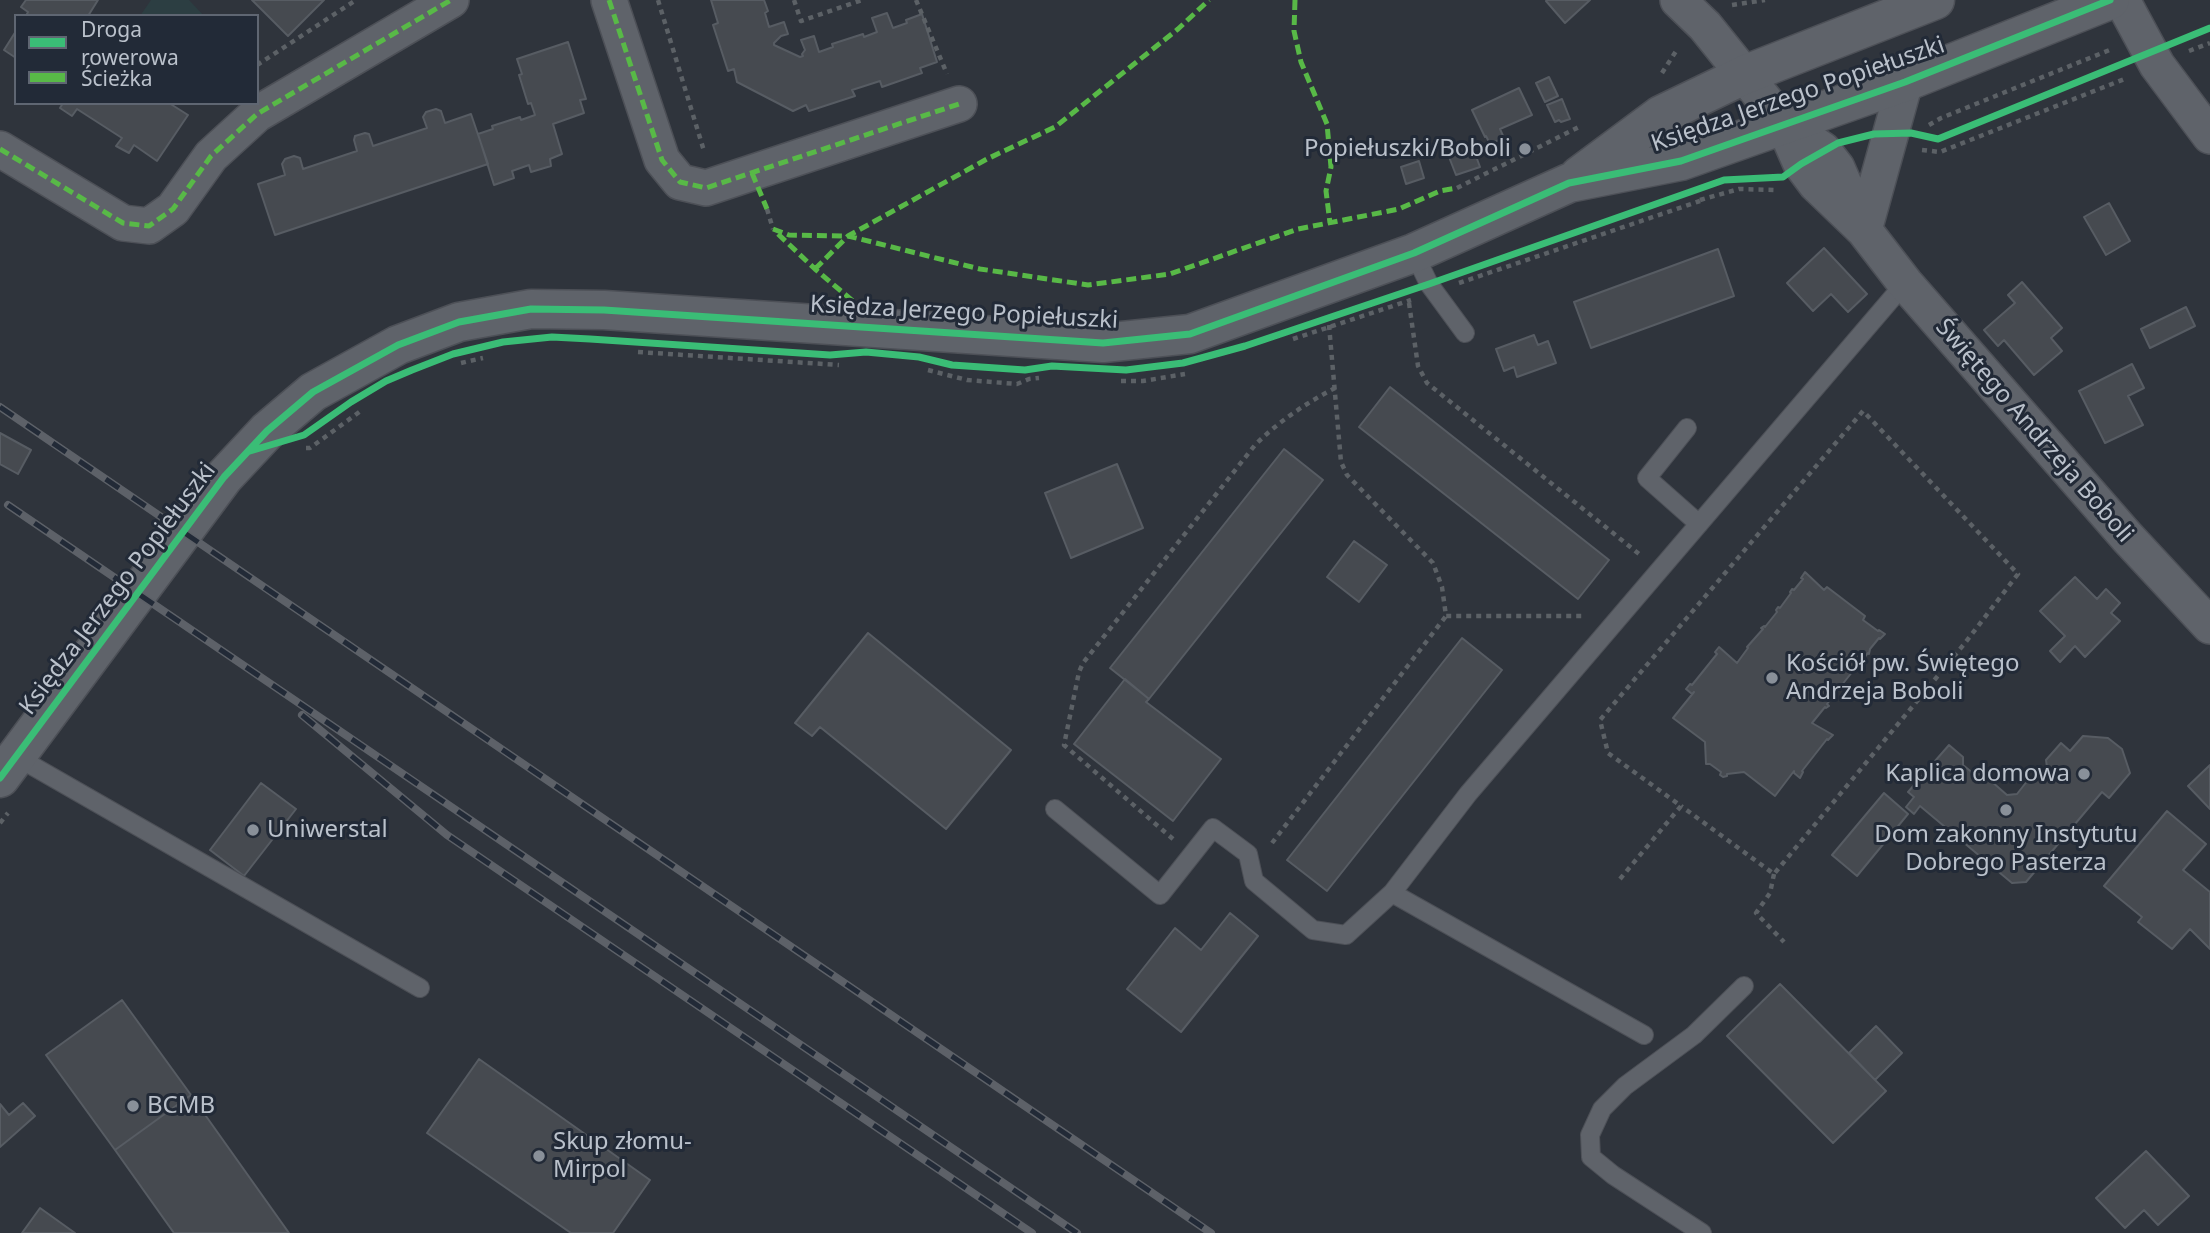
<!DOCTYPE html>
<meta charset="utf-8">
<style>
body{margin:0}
#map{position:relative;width:2210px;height:1233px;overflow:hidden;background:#2f343c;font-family:"Noto Sans",sans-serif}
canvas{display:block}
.legend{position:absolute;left:14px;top:14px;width:245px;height:91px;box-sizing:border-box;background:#222a37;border:2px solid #5f6672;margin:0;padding:9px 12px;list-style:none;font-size:21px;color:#bac1cb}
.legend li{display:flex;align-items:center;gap:14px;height:35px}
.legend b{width:35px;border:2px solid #5f6672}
</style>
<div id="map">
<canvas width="2210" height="1233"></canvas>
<ul class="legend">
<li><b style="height:9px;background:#3abd76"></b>Droga rowerowa</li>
<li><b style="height:9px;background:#58b947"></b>Ścieżka</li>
</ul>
</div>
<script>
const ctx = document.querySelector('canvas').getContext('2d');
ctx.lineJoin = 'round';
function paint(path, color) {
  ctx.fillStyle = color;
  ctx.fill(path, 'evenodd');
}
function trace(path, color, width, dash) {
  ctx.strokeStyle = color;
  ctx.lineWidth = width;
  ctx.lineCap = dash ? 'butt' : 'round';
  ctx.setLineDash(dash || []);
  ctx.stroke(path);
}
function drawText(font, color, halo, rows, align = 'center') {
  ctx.font = font + ' "Noto Sans",sans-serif';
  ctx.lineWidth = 6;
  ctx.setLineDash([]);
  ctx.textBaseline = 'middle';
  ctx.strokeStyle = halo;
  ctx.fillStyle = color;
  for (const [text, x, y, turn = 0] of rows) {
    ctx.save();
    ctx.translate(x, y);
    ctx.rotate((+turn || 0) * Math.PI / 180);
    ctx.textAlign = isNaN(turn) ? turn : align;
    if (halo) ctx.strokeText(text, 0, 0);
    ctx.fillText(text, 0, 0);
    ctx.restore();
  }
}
const green = new Path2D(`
 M151 0H189L204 16H140Z`);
const building = new Path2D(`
 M26 0H98L88 16H26L28 12 21 7Z
 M252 0H324L288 36Z
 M711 0H764L768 11 765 13 769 27 784 22 788 34 781 36 774 43V45L800 57 803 56 802 54 805 50 801 40 814 36 819 52 833 47 832 44 863 34 864 37 877 32 872 18 887 13 893 28 907 23 906 20 922 14 937 62 920 68 922 73 882 87 880 81 852 90 855 96 809 111 806 105 793 111 737 82 734 69 728 71 713 25 718 23Z
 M1547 0H1590L1565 23 1546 1Z
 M16 31V58L4 50Z
 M568 42 586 99 580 100 584 113 553 124 562 154 550 159 551 166 531 172 529 165 512 171 514 178 494 185 478 134 493 129 492 126 520 117 521 120 535 115 531 103 528 104 519 75 522 74 517 59Z
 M1549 77 1558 96 1545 102 1536 83Z
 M1519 88 1532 115 1500 129 1504 138 1490 144 1486 136 1485 137 1472 110Z
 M1562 99 1570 119 1561 122 1559 120 1555 122 1547 105Z
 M63 103H169L188 115 157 161 134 145 129 153 116 146 122 138 77 109 72 116 60 108Z
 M436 109 441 111 445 123 471 114 488 164 275 235 258 184 285 175 282 164 285 159 294 156 300 158 303 169 357 151 354 140 355 136 365 133 369 134 373 146 427 128 423 117 426 112Z
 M1473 148 1480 167 1456 175 1449 157Z
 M1419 161 1424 178 1406 184 1401 167Z
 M2109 203 2130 241 2106 255 2084 217Z
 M1824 248 1867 294 1848 312 1831 294 1813 311 1787 283Z
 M1718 249 1734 296 1591 348 1574 302Z
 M2022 282 2062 328 2051 338 2062 351 2034 375 2004 340 1998 346 1984 330 2015 303 2008 295Z
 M2186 307 2195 326 2150 348 2141 329Z
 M1534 335 1538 345 1548 341 1556 363 1517 377 1514 367 1504 371 1496 349Z
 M2132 364 2144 388 2128 396 2143 425 2105 443 2079 391Z
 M1390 387 1609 560 1578 599 1359 427Z
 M0 433 31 450 18 474 0 464Z
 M1284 449 1323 480 1149 699 1110 668Z
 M1117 464 1143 528 1071 558 1045 493Z
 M1354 541 1387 565 1359 602 1327 577Z
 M1805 572 1824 590 1827 587 1865 616 1863 620 1878 631 1879 630 1885 634 1880 639 1879 638 1870 649 1869 654 1868 653 1856 667 1857 669 1855 672 1853 671 1841 686 1843 687 1841 690 1839 689 1827 704 1829 706 1826 708 1825 707 1812 723 1833 735 1828 740 1827 739 1802 771 1803 772 1800 778 1794 773V771L1775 796 1744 772 1727 774V776L1723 777 1720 775 1721 772 1710 764H1706L1705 742 1673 718 1694 692 1692 694 1686 689 1690 684 1692 685 1717 654 1715 652 1719 647 1737 663 1748 648 1747 647 1763 629 1761 628 1764 626 1765 627 1777 612 1776 610 1778 607 1780 608 1791 593 1790 592 1792 589 1794 590 1803 579 1801 578Z
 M2075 577 2097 599 2106 589 2120 603 2111 613 2120 621 2085 657 2075 646 2060 662 2050 651 2065 636 2040 611Z
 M868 633 1011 750 946 829 820 727 812 736 795 723Z
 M1462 638 1502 670 1327 891 1287 860Z
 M1125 679 1149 699 1146 702 1221 759 1173 821 1074 744Z
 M2083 736 2108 738 2122 749 2130 773 2109 798 2102 792 2026 882 2012 883 1920 806 1914 814 1906 807 1914 797 1908 792 1949 745 1963 757V765L1974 774H1983L2007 795 2017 794 2028 780 2037 779 2047 767 2046 760 2061 743 2070 751Z
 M2210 765V809L2188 786Z
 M261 783 296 809 244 876 210 850Z
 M1884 793 1908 814 1857 876 1832 855Z
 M2167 811 2206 844 2183 870 2210 892V949L2190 929 2172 949 2138 922 2142 917 2104 886Z
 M1230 913 1258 936 1181 1032 1127 989 1175 928 1201 950Z
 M1780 984 1886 1091 1833 1143 1727 1036Z
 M122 1000 191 1095 115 1150 46 1055Z
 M1876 1026 1902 1053 1875 1080 1849 1053Z
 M479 1059 650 1180 613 1233H571L427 1133Z
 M191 1095 289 1233H174L115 1150Z
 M23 1103 35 1116 0 1147V1104L9 1115Z
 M2146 1151 2189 1196 2158 1225 2144 1210 2125 1228 2096 1198Z
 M40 1208 75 1233H22Z`);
const path = new Path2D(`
 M658 0 704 151
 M794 0 801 21 862 0
 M916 0 947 74
 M1732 5 1765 0
 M2189 51 2210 43
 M257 65 356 0
 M1662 73 1678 48
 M1929 125 1941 118 2112 49
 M1922 150 1940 152 2127 78
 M1457 188 1581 126
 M1700 200 1739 189 1776 190
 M767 209 773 229
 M1459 283 1700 201
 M1409 303 1418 366 1427 383 1639 554
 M1329 325 1341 462 1347 475 1433 563 1442 587 1446 616H1586
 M1293 339 1411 300
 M638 352 839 365
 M461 363 483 358
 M928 370 967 380 1017 384 1029 379 1039 378
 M1121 381H1143L1185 374
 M306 448H310L362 410
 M0 823 8 813
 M1173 839 1064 745 1079 672 1083 663 1255 445C1278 422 1306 403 1335 388
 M1272 843 1446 616
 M1774 874 1770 893 1756 913 1784 942
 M1620 879 1681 806 1608 753 1600 720 1863 411 2018 574 1965 643 1774 874 1681 806`);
const service = new Path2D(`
 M1414 253 1429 284 1465 333
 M1687 428 1647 478 1699 524
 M17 757 420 988
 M1055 809 1160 895 1213 828 1248 854 1254 881 1313 930 1346 935 1392 893 1468 794 1905 283
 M1392 893 1644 1035
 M1702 1233 1613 1175 1591 1157 1590 1135 1602 1109 1625 1086 1694 1035 1744 986`);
const minor = new Path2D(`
 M609 0 662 160 680 182 706 188 959 104
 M1678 0 1705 26 1783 123 1801 164 1816 184 1864 230 1905 283 2127 537 2210 626
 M2122 0 2157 65 2210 136
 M1783 123 1823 150 1837 168 1857 214
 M0 149 123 223 149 226 173 209 211 156 257 114 451 0
 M1864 230 1905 82`);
const tertiary = new Path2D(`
 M1579 176 1661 115 1744 75 1935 0
 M0 778 224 477 267 431 313 392 398 345 459 322 531 309 604 310 1103 343 1190 334 1414 253 1569 183 1681 161 1905 82 2110 0`);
const rail = new Path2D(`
 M0 407 1211 1233
 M8 505 1077 1233
 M302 715 447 835 1032 1233`);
const quiet = new Path2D(`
 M609 0 662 160 680 182 706 188 959 104
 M1295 0 1294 31 1301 62 1327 124 1331 167 1326 191 1330 223
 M0 149 123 223 149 226 173 209 211 156 257 114 451 0
 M752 173 767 209
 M773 229 789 235 848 236 980 269 1088 285 1170 274 1298 229 1399 209 1440 191 1457 188
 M778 234 815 269 854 302
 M815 269 848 236 987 159 1055 127 1178 29 1209 0`);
const cycleway = new Path2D(`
 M250 451 304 435 351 402 386 381 412 370 453 354 503 342 552 337 590 339 830 355 866 352 919 357 952 365 1025 370 1052 366 1126 370 1183 363 1245 346 1429 284 1724 180 1783 177 1801 164 1838 143 1874 134 1911 133 1938 139 2210 28
 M0 778 224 477 267 431 313 392 398 345 459 322 531 309 604 310 1103 343 1190 334 1414 253 1569 183 1681 161 1905 82 2110 0`);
const markers = [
 [1525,149,7,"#899099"],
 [1772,678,7,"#899099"],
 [2084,774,7,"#899099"],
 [2006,810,7,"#899099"],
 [253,830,7,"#899099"],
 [133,1106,7,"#899099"],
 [539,1156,7,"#899099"]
];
const streetNames = [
 ["Księdza Jerzego Popiełuszki",1798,95,-19],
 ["Księdza Jerzego Popiełuszki",964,313,3],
 ["Świętego Andrzeja Boboli",2034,431,49],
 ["Księdza Jerzego Popiełuszki",118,589,-53]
];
const poiNames = [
 ["Popiełuszki/Boboli",1511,149,"right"],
 ["Kościół pw. Świętego",1786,664],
 ["Andrzeja Boboli",1786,692],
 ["Kaplica domowa",2070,774,"right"],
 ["Uniwerstal",267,830],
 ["Dom zakonny Instytutu",2006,835,"center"],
 ["Dobrego Pasterza",2006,863,"center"],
 ["BCMB",147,1106],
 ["Skup złomu-",553,1142],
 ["Mirpol",553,1170]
];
paint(green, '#2c3e42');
paint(building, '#464a50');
trace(building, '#575c63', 2);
trace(service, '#4d5057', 20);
trace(minor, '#4d5057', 38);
trace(tertiary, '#4d5057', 41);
trace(path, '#5c6166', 4.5, [5, 5]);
trace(service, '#5f636a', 18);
trace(minor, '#5f636a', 35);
trace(tertiary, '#5f636a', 38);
trace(rail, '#5d6168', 8);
trace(rail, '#222a37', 5, [16]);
trace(quiet, '#58b947', 5, [10, 5]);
trace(cycleway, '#3abd76', 7);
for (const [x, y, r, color] of markers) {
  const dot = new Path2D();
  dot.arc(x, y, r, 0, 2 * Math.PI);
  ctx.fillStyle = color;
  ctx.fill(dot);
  trace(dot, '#222a37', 2.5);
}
drawText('24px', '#bac1cb', '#222a37', streetNames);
drawText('24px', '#bac1cb', '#222a37', poiNames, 'left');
</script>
